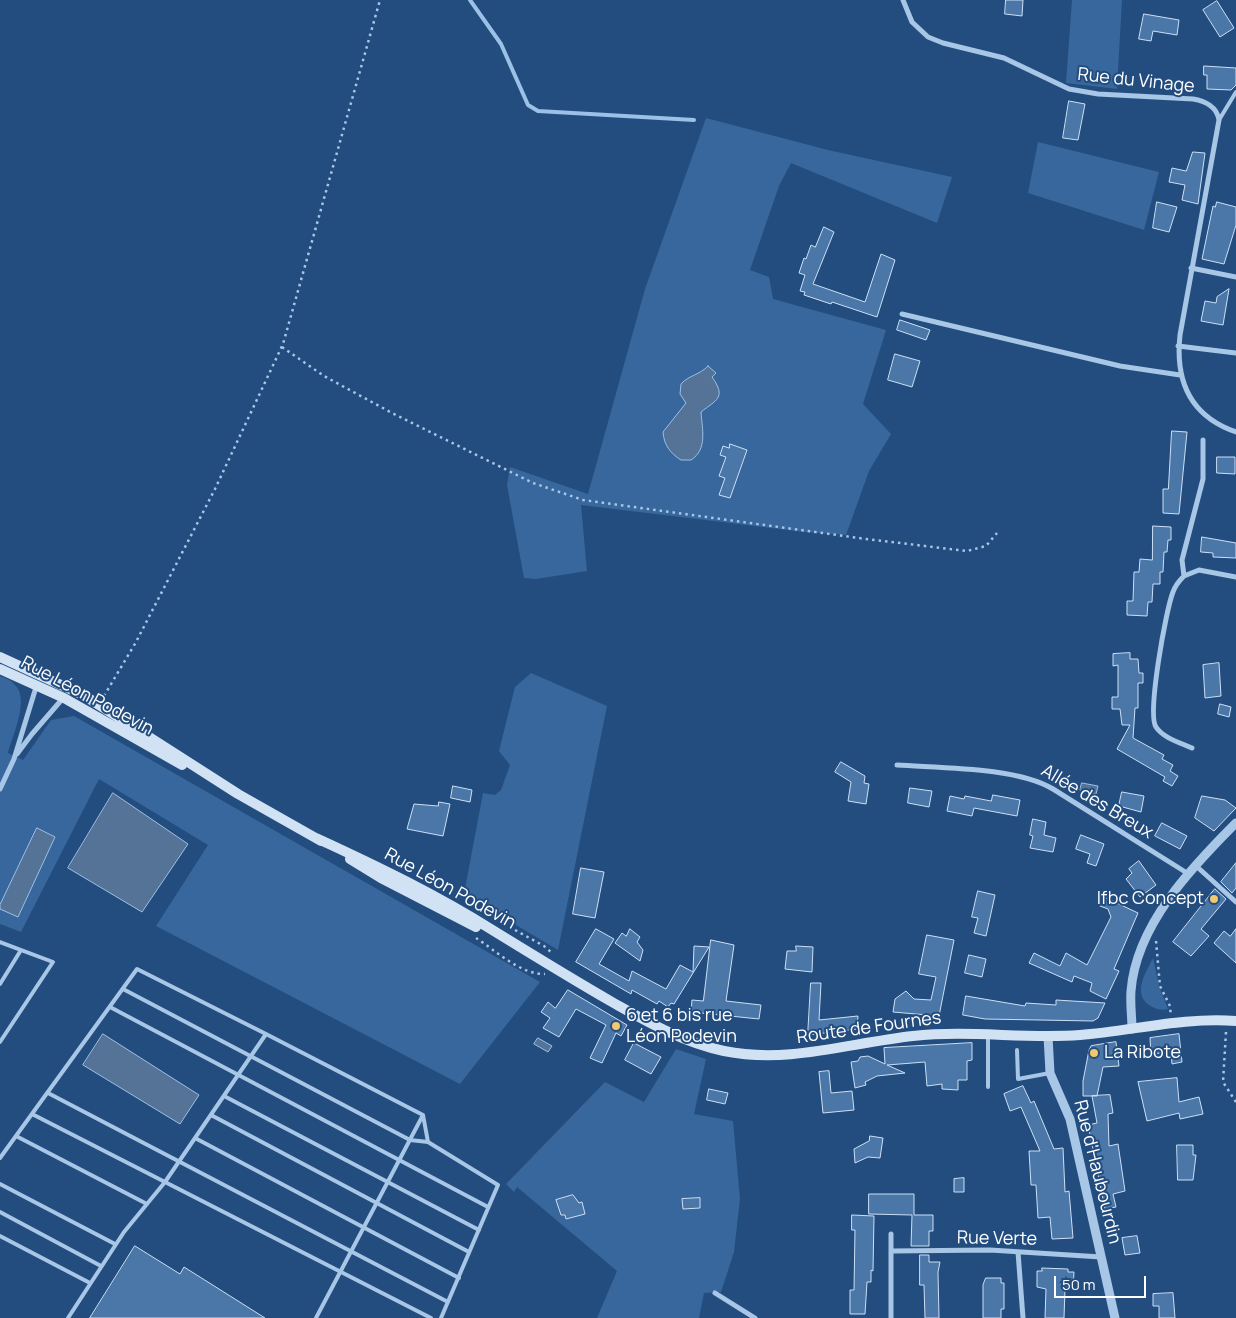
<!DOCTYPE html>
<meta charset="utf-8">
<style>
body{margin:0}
#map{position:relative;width:1236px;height:1318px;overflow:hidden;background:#234d7f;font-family:Manrope,sans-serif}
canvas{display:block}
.scale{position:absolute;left:1054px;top:1276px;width:92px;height:22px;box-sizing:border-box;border:2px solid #fff;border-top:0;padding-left:6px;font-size:15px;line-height:18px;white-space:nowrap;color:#fff;-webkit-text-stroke:4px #234d7f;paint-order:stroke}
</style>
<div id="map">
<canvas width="1236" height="1318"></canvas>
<div class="scale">50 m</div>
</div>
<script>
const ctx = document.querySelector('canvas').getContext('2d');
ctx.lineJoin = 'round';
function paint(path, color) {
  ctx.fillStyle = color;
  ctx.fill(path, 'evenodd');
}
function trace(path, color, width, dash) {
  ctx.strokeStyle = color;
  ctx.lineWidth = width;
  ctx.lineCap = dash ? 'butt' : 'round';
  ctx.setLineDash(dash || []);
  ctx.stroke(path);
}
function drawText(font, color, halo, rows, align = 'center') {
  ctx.font = font + ' Manrope,sans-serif';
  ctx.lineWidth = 4;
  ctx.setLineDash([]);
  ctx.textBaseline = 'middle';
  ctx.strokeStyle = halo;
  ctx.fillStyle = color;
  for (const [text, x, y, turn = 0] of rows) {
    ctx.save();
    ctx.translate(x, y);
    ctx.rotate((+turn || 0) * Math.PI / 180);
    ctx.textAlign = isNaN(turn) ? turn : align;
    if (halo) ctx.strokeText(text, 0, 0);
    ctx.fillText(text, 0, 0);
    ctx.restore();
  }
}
const green = new Path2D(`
 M1072 0H1122L1117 89 1066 83Z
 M706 118 828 150 952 177 937 223 791 163 779 186 750 270 769 277 773 299 886 330 863 404 891 434 869 471 846 535 805 532 581 505 587 571 536 579 524 578 507 485 510 467 588 494 645 289Z
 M1038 142 1159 172 1144 230 1028 193Z
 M531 673 607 706 558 950 464 894 483 793 495 795 501 790 510 765 499 751 515 687Z
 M0 676C4 678 11 680 14 684 31 698 12 736 8 753L23 760 51 720 74 716 540 982 460 1084 156 926 208 845 99 779 21 932 0 924Z
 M1153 958 1159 986 1168 1009C1161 1011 1155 1009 1149 1005 1132 993 1146 972 1153 958Z
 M676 1049 706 1059 694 1114 733 1121 740 1199 734 1252 721 1292 704 1293 699 1318H597L617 1271 517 1187 514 1192 506 1184 605 1082 644 1102Z`);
const water = new Path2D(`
 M708 366 716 373 712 377C727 398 716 400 701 412 702 429 708 449 691 460H681C670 453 664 445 663 432L686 403 680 394 681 384C689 375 700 375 708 366Z
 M1082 783 1098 786 1096 794 1080 790Z
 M113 793 188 844 142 912 68 868Z
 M37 828 55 837 18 917 0 909V905Z
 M103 1034 199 1095 180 1124 83 1065Z
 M538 1038 552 1046 548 1052 534 1044Z`);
const stream = new Path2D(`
 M470 0 501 44 528 105 538 111 694 120`);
const building = new Path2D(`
 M1006 0H1023L1022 16 1005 14Z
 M1217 1 1234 28 1220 37 1203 10Z
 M1144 14 1179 20 1177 35 1153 31 1151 41 1139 39Z
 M1204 66 1236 68V85L1231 90 1207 89V75H1204Z
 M1069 101 1085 104 1078 140 1063 138Z
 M1193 152 1205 153 1198 204 1182 200 1185 185 1169 182 1172 168 1186 171Z
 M1157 202 1177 207 1169 232 1153 228Z
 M1217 202 1236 207V225L1224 264 1202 259 1213 206 1215 207Z
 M824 227 834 232 813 284 865 302 881 254 895 260 877 317 832 302 831 304 804 295 805 292 800 291 805 275 799 273 804 258 806 259 811 245 815 247Z
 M1229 289 1223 325 1201 321 1205 301 1216 303 1217 297Z
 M900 320 930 330 926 340 897 330Z
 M895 354 920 361 912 387 888 380Z
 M1172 431 1187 432 1179 514 1163 513V489H1168Z
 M730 444 747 450 730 498 719 495 725 478 719 476 726 457 720 455 723 446 729 448Z
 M1217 457H1235V474L1217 473Z
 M1153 526 1171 527V540H1168L1167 552H1164L1163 572H1160V584H1153L1152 602H1148L1147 616 1127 615V601H1133L1134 572H1139L1140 559 1152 560Z
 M1202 537 1236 543V558L1213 557V553L1201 552Z
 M1130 653V659H1138L1139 673H1143V683H1138V708H1135L1133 738 1164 755 1162 759 1173 765 1170 771 1178 776 1172 786 1163 781 1165 777 1117 749 1130 725H1122L1120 709H1112V697H1118V665L1113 666V654Z
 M1219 663 1221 696 1205 698 1203 665Z
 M1220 704 1231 707 1229 717 1218 714Z
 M841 762 865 776 864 783 869 784 866 804 848 801 851 782 835 772Z
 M453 786 472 790 470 802 451 798Z
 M910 788 932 791 929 807 908 803Z
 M1122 792 1144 796 1141 812 1119 806Z
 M993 795 1020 800 1017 816 974 808 972 816 947 811 950 796 964 799 965 796 991 801Z
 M1202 796 1225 800 1236 808 1214 831 1195 818Z
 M439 802 450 804 443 836 407 829 414 804 438 806Z
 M1033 819 1046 822 1044 835 1056 838 1053 852 1030 848 1033 836 1030 835Z
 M1162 823 1187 836 1180 849 1155 836Z
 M1081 835 1104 844 1096 866 1087 863 1090 854 1076 849Z
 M1139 861 1156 885 1140 897 1126 879 1132 873 1129 869Z
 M1236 863V888L1232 893 1221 882Z
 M581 868 604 872 595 918 573 914Z
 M1215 889 1226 899 1201 929 1209 936 1191 956 1173 942Z
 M978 891 995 895 986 936 974 933 978 918 972 917Z
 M1104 897 1138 913 1114 969 1119 971 1106 999 1090 991 1092 983 1074 976 1072 982 1029 963 1034 953 1060 966 1066 953 1087 965 1111 917 1108 909 1100 906Z
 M596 929 614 939 599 964 629 981 632 971 666 989 680 965 693 972 694 946 709 947 674 1004 671 1003 668 1007 659 1001 657 1004 632 990 631 994 576 962Z
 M630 929 640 937 637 942 643 950 640 961 615 943 622 933 626 936Z
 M1236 929V963L1214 943 1224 931 1230 936Z
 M927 935 954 940 939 1016 893 1012 895 999 906 991 914 999 931 1000 936 977 919 974Z
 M711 940 734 945 726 1001 761 1005 759 1019 691 1012 692 1000 703 1001Z
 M796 946 813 947 812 972 785 969 787 951H796Z
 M969 955 986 959 982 977 965 973Z
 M811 983H821L819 1020 858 1016 857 1029 808 1035Z
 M568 990 627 1025 621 1036 616 1033 602 1063 590 1058 606 1025 576 1009 559 1037 543 1028 550 1018 541 1012 548 1002 555 1008Z
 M966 996 1025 1006 1026 1003 1056 1005V1000L1105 1003 1098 1018 1093 1021 985 1019 963 1015Z
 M1179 1034 1182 1062 1172 1064 1171 1052 1151 1054 1150 1038Z
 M1116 1042 1119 1066 1103 1067 1097 1096H1083V1081L1089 1050 1091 1046Z
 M634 1043 661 1057 651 1074 625 1060Z
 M972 1043V1060L967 1061V1080H958V1090L942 1089V1084L927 1086 925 1062 887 1065 905 1073 877 1076 865 1082 866 1085 855 1088 851 1062 858 1061 860 1057 868 1056 885 1064 884 1048Z
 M829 1071 831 1093 852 1091 854 1110 823 1113 819 1072Z
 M1177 1078 1179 1102 1199 1097 1203 1114 1180 1119 1179 1113 1147 1121 1138 1082Z
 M1023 1086 1031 1103 1034 1101 1054 1149 1063 1148 1065 1192 1069 1191 1073 1238 1052 1239 1050 1217 1038 1218 1036 1185H1031L1029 1151H1040L1021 1107 1010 1111 1004 1094Z
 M709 1089 728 1093 725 1104 707 1100Z
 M1110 1095 1113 1113 1108 1114 1109 1146 1118 1144 1125 1191 1113 1194 1116 1207 1105 1209 1088 1125 1097 1123 1092 1096Z
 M870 1136 883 1138 880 1158 868 1157 855 1163 854 1149 869 1141Z
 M1177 1145H1193V1155H1196L1193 1180H1178Z
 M964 1178V1192H954V1179Z
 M869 1194H914V1215H933V1231H929V1246H911L912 1215 869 1214Z
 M573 1195 579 1203 582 1202 585 1214 566 1219 565 1215H561L556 1200Z
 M700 1198V1208L683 1209 682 1199Z
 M852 1215 874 1216 873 1271 871 1270V1282H867L865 1314H850V1290H854L855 1230H852Z
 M1137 1236 1140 1253 1125 1255 1122 1238Z
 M135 1246 180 1274 184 1267 265 1318H90Z
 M920 1255H929V1262H940L938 1272 939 1318H925L924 1285H920Z
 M1042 1268 1068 1269V1272H1074L1073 1289H1065L1064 1318H1045L1046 1289 1037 1287V1271H1042Z
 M986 1278H1001V1283H1004V1309H1001V1318H983V1285Z
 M1173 1293 1175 1318H1159V1306H1153V1294Z`);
const path = new Path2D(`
 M282 347 324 376 392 413 533 483 583 500 866 539 967 551 986 546 997 533
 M104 696 136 642 215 489 283 344 380 0
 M515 930 544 946 552 953
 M476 938C495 950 521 975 545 974
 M1156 941 1160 986 1171 1008 1170 1013
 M1226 1032 1223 1082 1236 1102`);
const service = new Path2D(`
 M1219 120 1236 92
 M0 942 53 962 0 1042
 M0 984 21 950
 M123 989 410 1140 428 1142
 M110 1007 488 1207
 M988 1036V1087
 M1017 1050 1018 1079 1050 1073
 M48 1093 448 1302
 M224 1096 479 1230
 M32 1114 431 1318
 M211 1115 469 1252
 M423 1115 428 1142 498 1185 441 1318
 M16 1136 147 1204
 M195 1138 459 1278
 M0 1158 137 969 266 1034
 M0 1184 115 1244
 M0 1212 101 1266
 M0 1236 90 1283
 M68 1318 124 1232 165 1182 266 1034 423 1115 316 1318`);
const minor = new Path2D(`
 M903 0 912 22 928 37 943 43 1004 58 1069 89 1098 94 1193 99C1205 101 1217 107 1219 120L1180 335C1175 381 1190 416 1236 432
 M1191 268 1236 277
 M902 314 1120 366 1180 375
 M1178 346 1236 353
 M1184 576 1199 570 1236 577
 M1192 748C1181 743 1163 738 1156 727 1147 714 1166 609 1173 592 1175 586 1179 581 1184 576L1182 560 1203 479V440
 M17 754 32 734 64 697
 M897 765C941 768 1017 767 1053 789L1187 873
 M0 789 14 759 37 684
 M1195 865 1236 902
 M892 1251 990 1250 1101 1257
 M1018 1252 1023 1318
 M715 1293 755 1318
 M891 1318V1234`);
const tertiary = new Path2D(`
 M1132 1029C1132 1017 1130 1004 1131 991 1136 925 1192 867 1236 823
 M1048 1036 1050 1073 1070 1119 1115 1318`);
const secondary = new Path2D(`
 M0 657 85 696 238 794 321 841
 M0 669 64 698 182 765
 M316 838C377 866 437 895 494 931 533 955 572 979 612 1002 648 1022 682 1042 724 1051 788 1064 849 1043 913 1036 969 1030 1024 1039 1080 1035 1132 1031 1183 1017 1236 1021
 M350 859 381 878 476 927`);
const markers = [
 [1214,899,5,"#f1c86b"],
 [616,1026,5,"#f1c86b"],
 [1094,1053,5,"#f1c86b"]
];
const streetNames = [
 ["Rue du Vinage",1136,81,6],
 ["Rue Léon Podevin",87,696,28],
 ["Allée des Breux",1097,802,31],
 ["Rue Léon Podevin",450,889,29],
 ["Route de Fournes",869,1028,-8],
 ["Rue d'Haubourdin",1097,1172,76],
 ["Rue Verte",997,1239,1]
];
const poiNames = [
 ["Ifbc Concept",1204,899,"right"],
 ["6 et 6 bis rue",626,1016],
 ["Léon Podevin",626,1037],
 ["La Ribote",1104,1053]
];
paint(green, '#37679c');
paint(water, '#557297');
trace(water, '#9cc1e7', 1);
trace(stream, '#9cc1e7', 4);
paint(building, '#4b77a8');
trace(building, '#ccdff5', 1);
trace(path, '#a8c6e6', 2.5, [2.5, 4]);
trace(service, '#a8c6e6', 4);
trace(minor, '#a8c6e6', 5);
trace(tertiary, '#a8c6e6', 9);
trace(secondary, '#d2e2f5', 10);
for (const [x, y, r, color] of markers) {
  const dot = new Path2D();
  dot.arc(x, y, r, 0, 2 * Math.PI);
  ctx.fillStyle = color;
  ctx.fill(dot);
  trace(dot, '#234d7f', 2);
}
drawText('18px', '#fff', '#234d7f', streetNames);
drawText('18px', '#fff', '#234d7f', poiNames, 'left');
</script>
